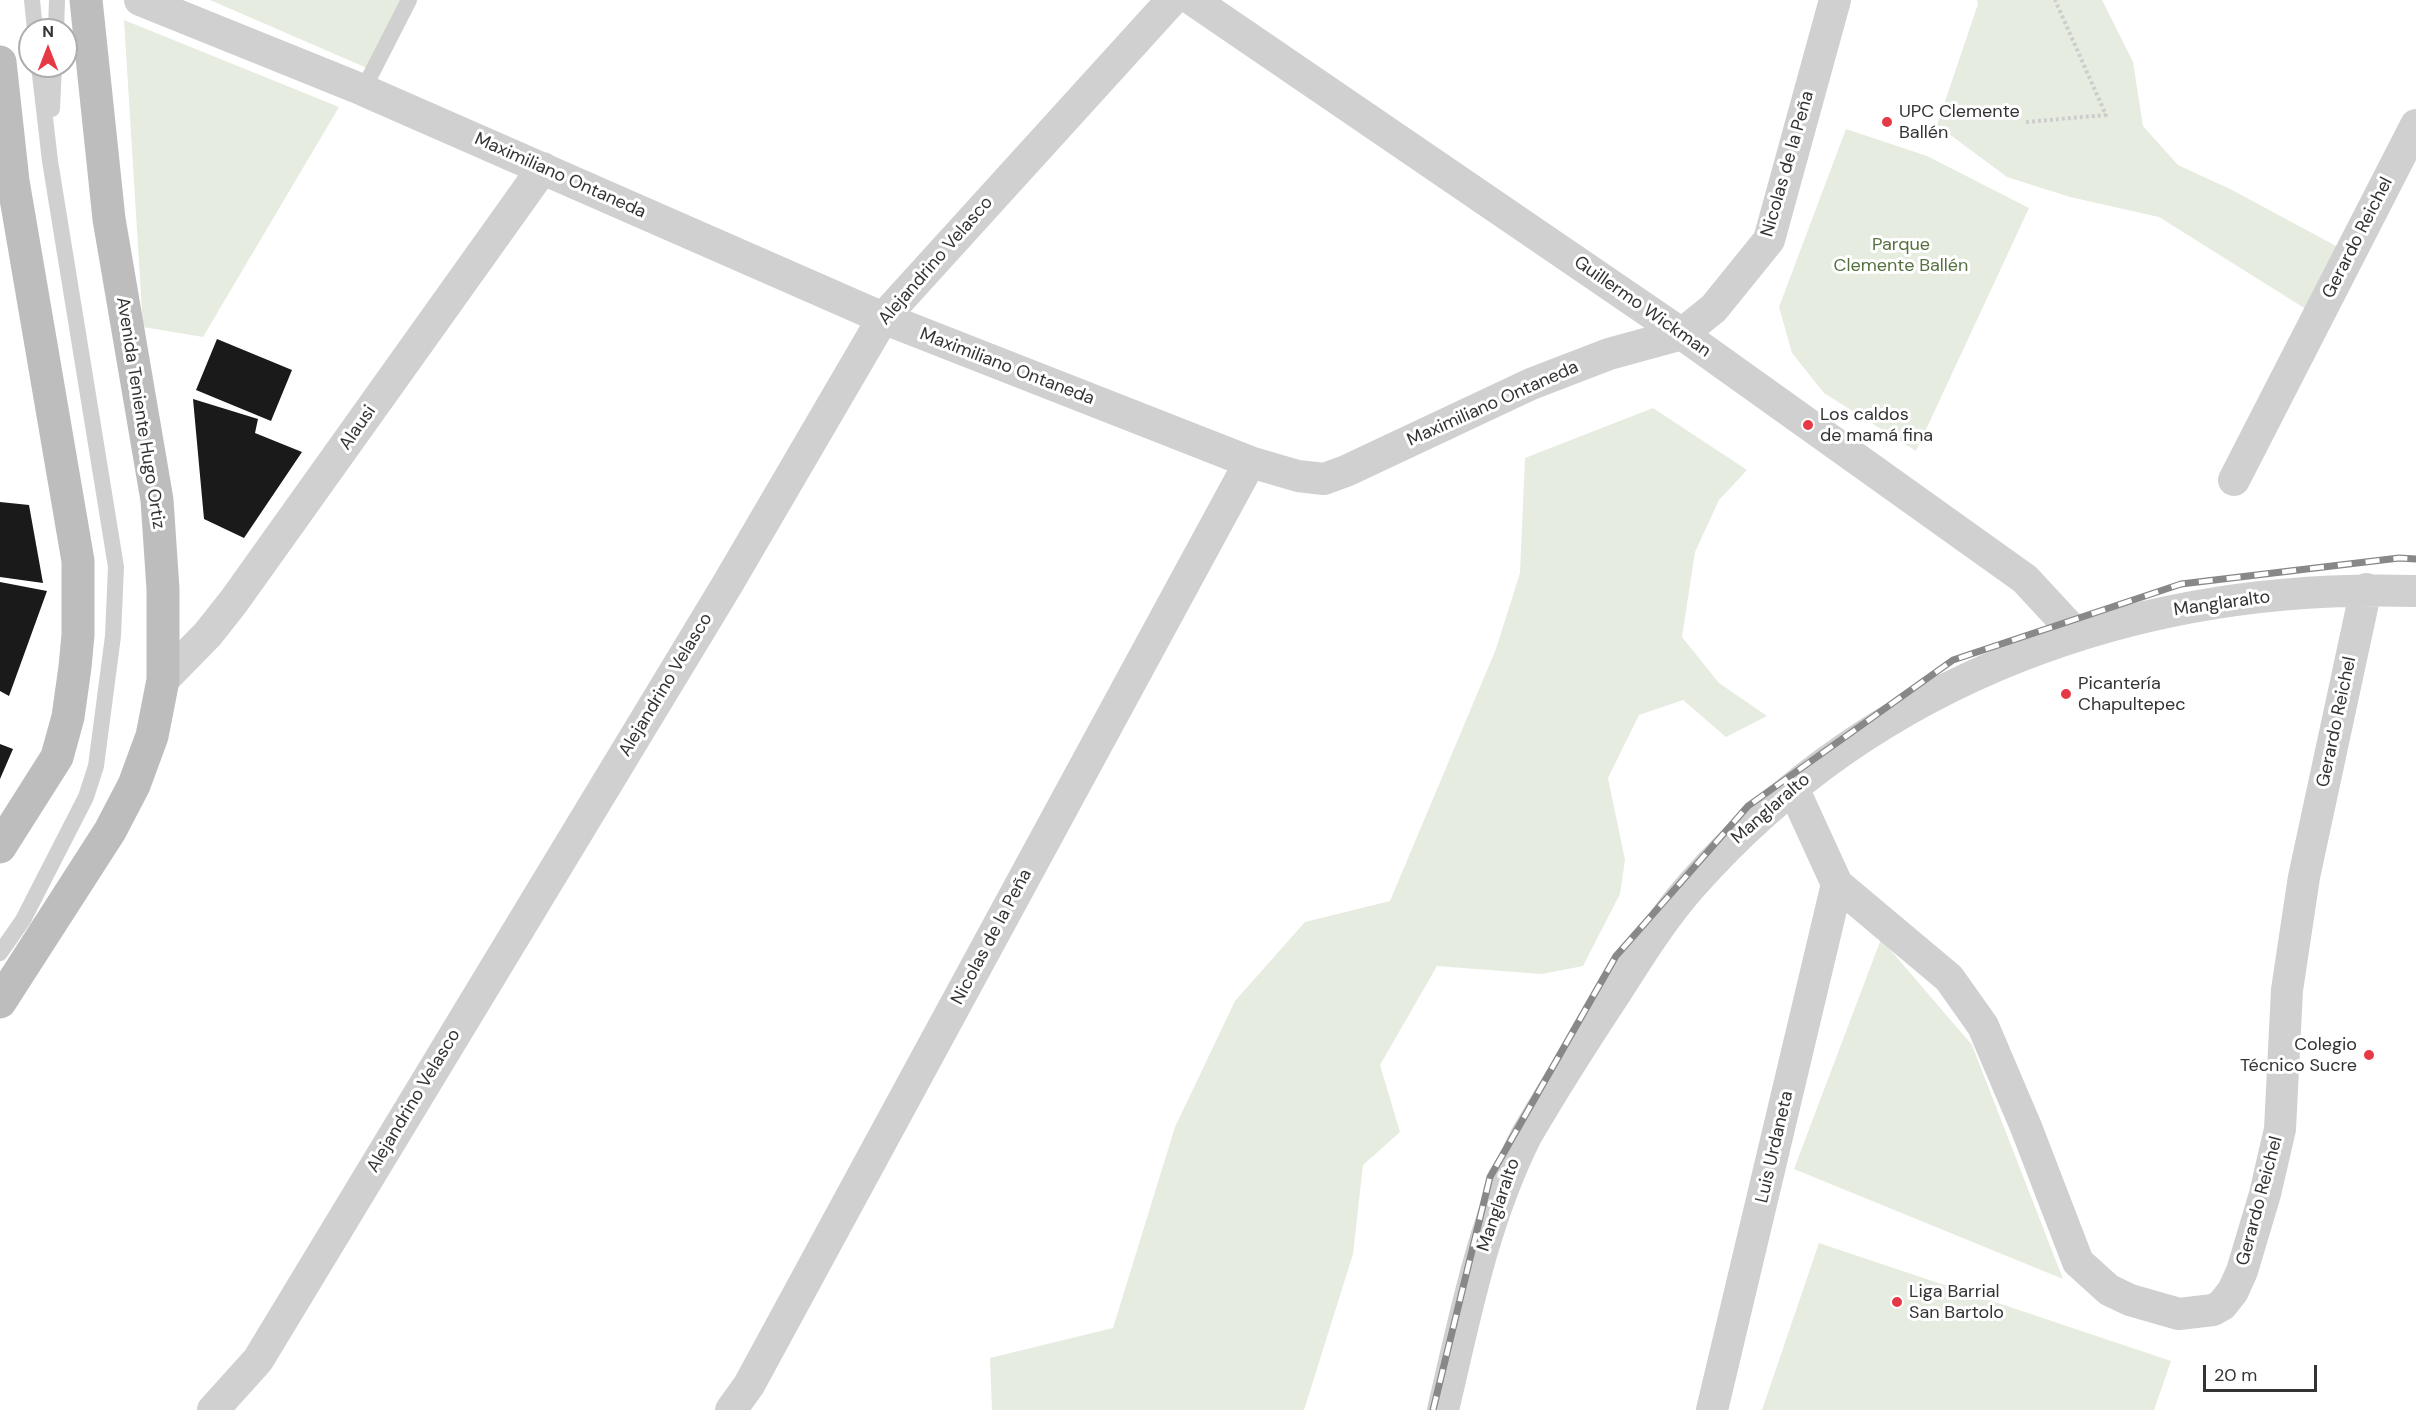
<!DOCTYPE html>
<meta charset="utf-8">
<style>
body{margin:0}
#map{position:relative;width:2416px;height:1410px;overflow:hidden;background:#fff;font-family:"DM Sans",sans-serif}
canvas{display:block}
.north{position:absolute;left:18px;top:18px;width:60px;height:60px;box-sizing:border-box;background:#fff;border:2px solid #adadad;border-radius:50%;rotate:0deg;font-size:16px;font-weight:700;line-height:24px;text-align:center;color:#333}
.north::after{content:'';display:block;margin:auto;width:21px;height:27px;background:#e63946;clip-path:polygon(50% 0,100% 100%,50% 72%,0 100%)}
.scale{position:absolute;left:2203px;top:1365px;width:114px;height:27px;box-sizing:border-box;border:3px solid #333;border-top:0;padding-left:8px;font-size:18px;line-height:21px;white-space:nowrap;color:#333;-webkit-text-stroke:4px #fff;paint-order:stroke}
</style>
<div id="map">
<canvas width="2416" height="1410"></canvas>
<div class="north">N</div>
<div class="scale">20 m</div>
</div>
<script>
const ctx = document.querySelector('canvas').getContext('2d');
ctx.lineJoin = 'round';
function paint(path, color) {
  ctx.fillStyle = color;
  ctx.fill(path, 'evenodd');
}
function trace(path, color, width, dash) {
  ctx.strokeStyle = color;
  ctx.lineWidth = width;
  ctx.lineCap = dash ? 'butt' : 'round';
  ctx.setLineDash(dash || []);
  ctx.stroke(path);
}
function drawText(font, color, halo, rows, align = 'center') {
  ctx.font = font + ' "DM Sans",sans-serif';
  ctx.lineWidth = 6;
  ctx.setLineDash([]);
  ctx.textBaseline = 'middle';
  ctx.strokeStyle = halo;
  ctx.fillStyle = color;
  for (const [text, x, y, turn = 0] of rows) {
    ctx.save();
    ctx.translate(x, y);
    ctx.rotate((+turn || 0) * Math.PI / 180);
    ctx.textAlign = isNaN(turn) ? turn : align;
    if (halo) ctx.strokeText(text, 0, 0);
    ctx.fillText(text, 0, 0);
    ctx.restore();
  }
}
const green = new Path2D(`
 M210 0H402L367 68Z
 M1977 0H2102L2133 62 2143 126 2178 165 2232 190 2338 247 2309 311 2159 217 2070 197 2007 177 1937 125 1978 4Z
 M124 20 339 107 203 337 143 327Z
 M1846 129 1927 156 2029 208 1916 451 1824 393 1792 353 1779 307Z
 M1653 408 1747 470 1719 500 1695 552 1682 637 1719 683 1767 716 1726 737 1683 700 1639 715 1608 778 1625 860 1620 894 1583 966 1542 974 1437 966 1380 1065 1400 1132 1363 1165 1353 1254 1304 1410H992L990 1358 1113 1328 1175 1127 1235 1001 1305 922 1390 901 1496 649 1520 573 1525 458Z
 M1881 939 1972 1045 2063 1279 1794 1169Z
 M1819 1243 2171 1361 2154 1410H1762Z`);
const building = new Path2D(`
 M217 339 292 370 271 421 196 390Z
 M193 399 258 419 255 433 302 452 244 538 204 519Z
 M0 502 29 505 43 583 0 577Z
 M0 582 47 591 9 696 0 691Z
 M0 744 13 749 0 779Z`);
const path = new Path2D(`
 M2026 122 2106 115 2055 0`);
const lane = new Path2D(`
 M32 0 35 30
 M56 30 57 0
 M363 90 409 0
 M52 109 54 66
 M0 953 23 920 86 797 96 766 113 636 116 567 50 161 39 66`);
const street = new Path2D(`
 M140 0 363 90 883 318 1250 462 1298 476 1324 479 1346 471 1531 384 1609 354 1682 334 1714 308 1769 240 1835 0
 M1193 0 1682 334 2025 579 2076 634
 M2234 480 2416 125
 M163 680 208 634 234 601 543 168
 M1793 788 1837 884 1949 978 1983 1026 2026 1127 2078 1262 2109 1290 2130 1300 2179 1314 2213 1310 2222 1305 2233 1291 2242 1271 2265 1194 2280 1129 2287 990 2304 877 2366 589
 M213 1410 258 1360 727 585 883 318 1172 0
 M731 1410 749 1385 1250 462
 M1443 1410C1465 1317 1483 1222 1526 1136 1554 1088 1584 1041 1615 994 1639 956 1662 919 1692 885 1878 675 2140 582 2416 591
 M1712 1410 1837 884`);
const secondary = new Path2D(`
 M0 62 13 181 78 561V635L75 667 68 717 57 757 0 847
 M0 1002 110 831 134 785 152 736 163 680V589L157 500 109 219 86 0`);
const rail = new Path2D(`
 M1433 1410 1490 1177 1616 956 1748 806 1953 660 2181 584 2399 558 2416 559`);
const markers = [
 [1887,122,6,"#e63946"],
 [1808,425,6,"#e63946"],
 [2066,694,6,"#e63946"],
 [2369,1055,6,"#e63946"],
 [1897,1302,6,"#e63946"]
];
const poiNames = [
 ["UPC Clemente",1899,112],
 ["Ballén",1899,133],
 ["Los caldos",1820,415],
 ["de mamá fina",1820,436],
 ["Picantería",2078,684],
 ["Chapultepec",2078,705],
 ["Colegio",2357,1045,"right"],
 ["Técnico Sucre",2357,1066,"right"],
 ["Liga Barrial",1909,1292],
 ["San Bartolo",1909,1313]
];
const streetNames = [
 ["Nicolas de la Peña",1788,164,-74],
 ["Maximiliano Ontaneda",560,176,24],
 ["Gerardo Reichel",2358,238,-63],
 ["Alejandrino Velasco",936,261,-49],
 ["Guillermo Wickman",1642,307,35],
 ["Maximiliano Ontaneda",1007,367,21],
 ["Maximiliano Ontaneda",1493,404,-24],
 ["Avenida Teniente Hugo Ortiz",140,413,81],
 ["Alausi",358,428,-55],
 ["Manglaralto",2222,604,-8],
 ["Alejandrino Velasco",666,685,-59],
 ["Gerardo Reichel",2337,722,-78],
 ["Manglaralto",1771,809,-41],
 ["Nicolas de la Peña",992,937,-62],
 ["Alejandrino Velasco",414,1101,-59],
 ["Luis Urdaneta",1775,1147,-77],
 ["Gerardo Reichel",2260,1201,-75],
 ["Manglaralto",1499,1205,-71]
];
const parkNames = [
 ["Parque",1901,245],
 ["Clemente Ballén",1901,266]
];
paint(green, '#e6ecdf');
paint(building, '#1a1a1a');
trace(path, '#cdcdcd', 4, [3, 3]);
trace(lane, '#d0d0d0', 16);
trace(street, '#d0d0d0', 32);
trace(secondary, '#bdbdbd', 33);
trace(rail, '#888', 7);
trace(rail, '#fff', 4.5, [14]);
for (const [x, y, r, color] of markers) {
  const dot = new Path2D();
  dot.arc(x, y, r, 0, 2 * Math.PI);
  ctx.fillStyle = color;
  ctx.fill(dot);
  trace(dot, '#fff', 2);
}
drawText('18px', '#333', '#fff', poiNames, 'left');
drawText('18px', '#333', '#fff', streetNames);
drawText('18px', '#56703f', '#fff', parkNames);
</script>
